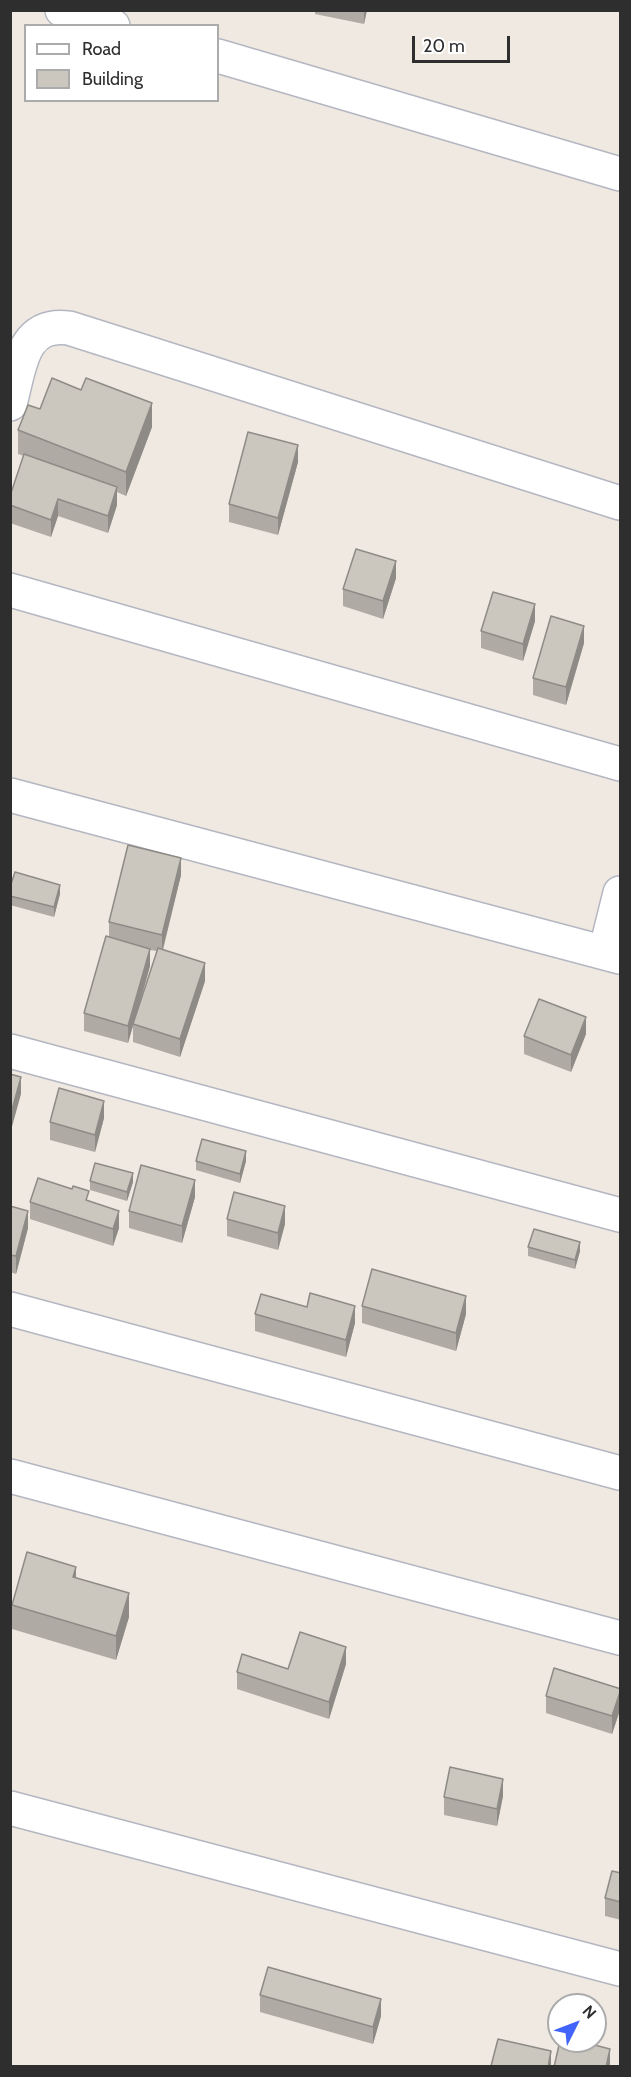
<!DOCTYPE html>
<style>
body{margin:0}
#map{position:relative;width:631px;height:2077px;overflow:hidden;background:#efe9e1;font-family:Cabin,sans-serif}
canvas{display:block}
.frame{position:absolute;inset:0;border:12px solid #2e2e2e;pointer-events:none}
.legend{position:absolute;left:24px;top:24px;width:195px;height:78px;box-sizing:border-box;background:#fff;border:2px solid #ababab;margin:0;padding:8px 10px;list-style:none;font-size:18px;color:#2e2e2e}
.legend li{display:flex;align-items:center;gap:12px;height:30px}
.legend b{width:30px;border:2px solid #ababab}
.north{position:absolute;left:547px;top:1993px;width:60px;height:60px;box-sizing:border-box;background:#fff;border:2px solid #ababab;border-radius:50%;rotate:48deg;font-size:16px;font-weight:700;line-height:24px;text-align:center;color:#2e2e2e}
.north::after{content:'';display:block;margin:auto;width:21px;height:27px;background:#4264fb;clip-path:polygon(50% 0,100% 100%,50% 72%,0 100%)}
.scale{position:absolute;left:412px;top:36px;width:98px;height:27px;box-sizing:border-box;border:3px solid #2e2e2e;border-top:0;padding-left:8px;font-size:18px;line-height:21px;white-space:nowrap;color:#2e2e2e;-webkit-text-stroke:4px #fff;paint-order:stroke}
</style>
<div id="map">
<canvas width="631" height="2077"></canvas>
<div class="frame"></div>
<ul class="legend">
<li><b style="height:8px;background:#fff"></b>Road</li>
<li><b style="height:16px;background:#cbc7bf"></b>Building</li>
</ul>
<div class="north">N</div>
<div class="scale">20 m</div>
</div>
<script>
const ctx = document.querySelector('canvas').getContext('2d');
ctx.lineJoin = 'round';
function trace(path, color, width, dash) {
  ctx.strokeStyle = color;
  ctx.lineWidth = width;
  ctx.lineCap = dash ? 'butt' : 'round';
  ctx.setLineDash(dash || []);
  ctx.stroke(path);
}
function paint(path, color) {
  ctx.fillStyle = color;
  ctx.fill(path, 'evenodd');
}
const minor = new Path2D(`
 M62 10 113 26
 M218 56 620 174
 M10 404C20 368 21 322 69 328L620 503
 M10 590 620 764
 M10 795 620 957
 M605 953 620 893
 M10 1051 620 1215
 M10 1309 620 1473
 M10 1476 620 1638
 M10 1808 620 1969`);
const wall = new Path2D(`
 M315 10H367L364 24 315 14Z
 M40 409 152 427 126 496 117 492V505L108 533 58 516 51 537 10 523V496L24 456 18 454V430Z
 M298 462 278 535 229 522V504Z
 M396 578 383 619 343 606V589Z
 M535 621 523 661 481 648V631Z
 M584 643 566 705 533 695V678Z
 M181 875 163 950 205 981 180 1057 133 1042V1026L128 1043 84 1031V1013L109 937V922ZM150 950 157 951 138 1011 150 966Z
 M10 887 60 894 54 917 10 905Z
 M586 1034 571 1072 524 1054V1036Z
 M104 1118 95 1152 50 1140V1122Z
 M196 1161H246L240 1183 196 1170Z
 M90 1181 133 1182 127 1201 90 1190Z
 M195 1197 182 1243 129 1228V1211Z
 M89 1201 119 1228 113 1246 30 1219V1202Z
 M10 1206 28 1228 16 1274 10 1272Z
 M227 1219 285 1224 278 1250 227 1236Z
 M528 1247 580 1251 575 1269 528 1256Z
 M362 1306 466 1314 456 1351 362 1323Z
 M307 1307 355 1323 346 1357 255 1331V1314Z
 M76 1578 129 1617 116 1660 12 1629V1605Z
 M346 1664 329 1719 237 1689V1672Z
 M621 1689V1707L612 1734 546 1713V1696Z
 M503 1796 497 1826 444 1815V1797Z
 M621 1873V1920L605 1916V1898Z
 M260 1995 381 2016 373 2044 260 2012Z`);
const shadedWall = new Path2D(`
 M364 10H367L364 24Z
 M152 403V427L126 496V472Z
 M298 445V462L278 535V518Z
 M117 487V505L108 533V516Z
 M58 499V516L51 537V520Z
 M396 561V578L383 619V601Z
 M535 604V621L523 661V644Z
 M584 626V643L566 705V687Z
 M181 858V875L162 952V935Z
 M60 885V894L54 917V907Z
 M150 949V966L128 1043V1026Z
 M205 963V981L180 1057V1039Z
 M586 1017V1034L571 1072V1055Z
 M21 1077V1094L10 1134V1117Z
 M104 1101V1118L95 1152V1135Z
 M246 1151V1161L240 1183V1174Z
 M133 1173V1182L127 1201V1192Z
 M195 1180V1197L182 1243V1226Z
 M285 1206V1224L278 1250V1233Z
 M28 1211V1228L16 1274V1256Z
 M119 1211V1228L113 1246V1229Z
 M580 1242V1251L575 1269V1260Z
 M466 1296V1314L456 1351V1333Z
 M355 1306V1323L346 1357V1340Z
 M76 1567V1590L73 1577Z
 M129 1593V1617L116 1660V1636Z
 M346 1647V1664L329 1719V1702Z
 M621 1689V1707L612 1734V1716Z
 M503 1779V1796L497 1826V1809Z
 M381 1999V2016L373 2044V2027Z
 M610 2049V2067H606Z
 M551 2051V2067H548Z`);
const building = new Path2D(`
 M52 378 81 390 86 378 152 403 126 472 18 430 28 405 40 409Z
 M248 432 298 445 278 518 229 504Z
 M24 454 117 487 108 516 58 499 51 520 10 505V496Z
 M356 549 396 561 383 601 343 589Z
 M493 592 535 604 523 644 481 631Z
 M551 616 584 626 566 687 533 678Z
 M128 845 181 858 162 935 109 922Z
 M15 872 60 885 54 907 10 896V887Z
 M106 936 150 949 128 1026 84 1013Z
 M158 948 205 963 180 1039 133 1024Z
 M539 999 586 1017 571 1055 524 1036Z
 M10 1074 21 1077 10 1117Z
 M59 1088 104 1101 95 1135 50 1122Z
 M202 1139 246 1151 240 1174 196 1161Z
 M95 1163 133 1173 127 1192 90 1181Z
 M141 1165 195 1180 182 1226 129 1211Z
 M38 1178 72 1189 73 1186 89 1191 86 1200 119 1211 113 1229 30 1202Z
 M234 1192 285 1206 278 1233 227 1219Z
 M10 1206 28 1211 16 1256 10 1255Z
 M534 1229 580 1242 575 1260 528 1247Z
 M372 1269 466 1296 456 1333 362 1306Z
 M310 1293 355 1306 346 1340 255 1314 261 1294 307 1307Z
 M27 1552 76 1567 73 1577 129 1593 116 1636 12 1605Z
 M300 1632 346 1647 329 1702 237 1672 242 1654 288 1669Z
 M554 1668 621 1689 612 1716 546 1696Z
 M450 1767 503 1779 497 1809 444 1797Z
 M612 1871 621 1873V1902L605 1898Z
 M268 1967 381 1999 373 2027 260 1995Z
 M498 2039 551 2051 548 2067 491 2066Z
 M560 2041H579L610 2049 606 2067H554Z`);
trace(minor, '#b4b7c1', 36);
trace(minor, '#fff', 33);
paint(wall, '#afaba4');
paint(shadedWall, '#8e8b86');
paint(building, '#cbc7bf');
trace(building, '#8e8b86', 1.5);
</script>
